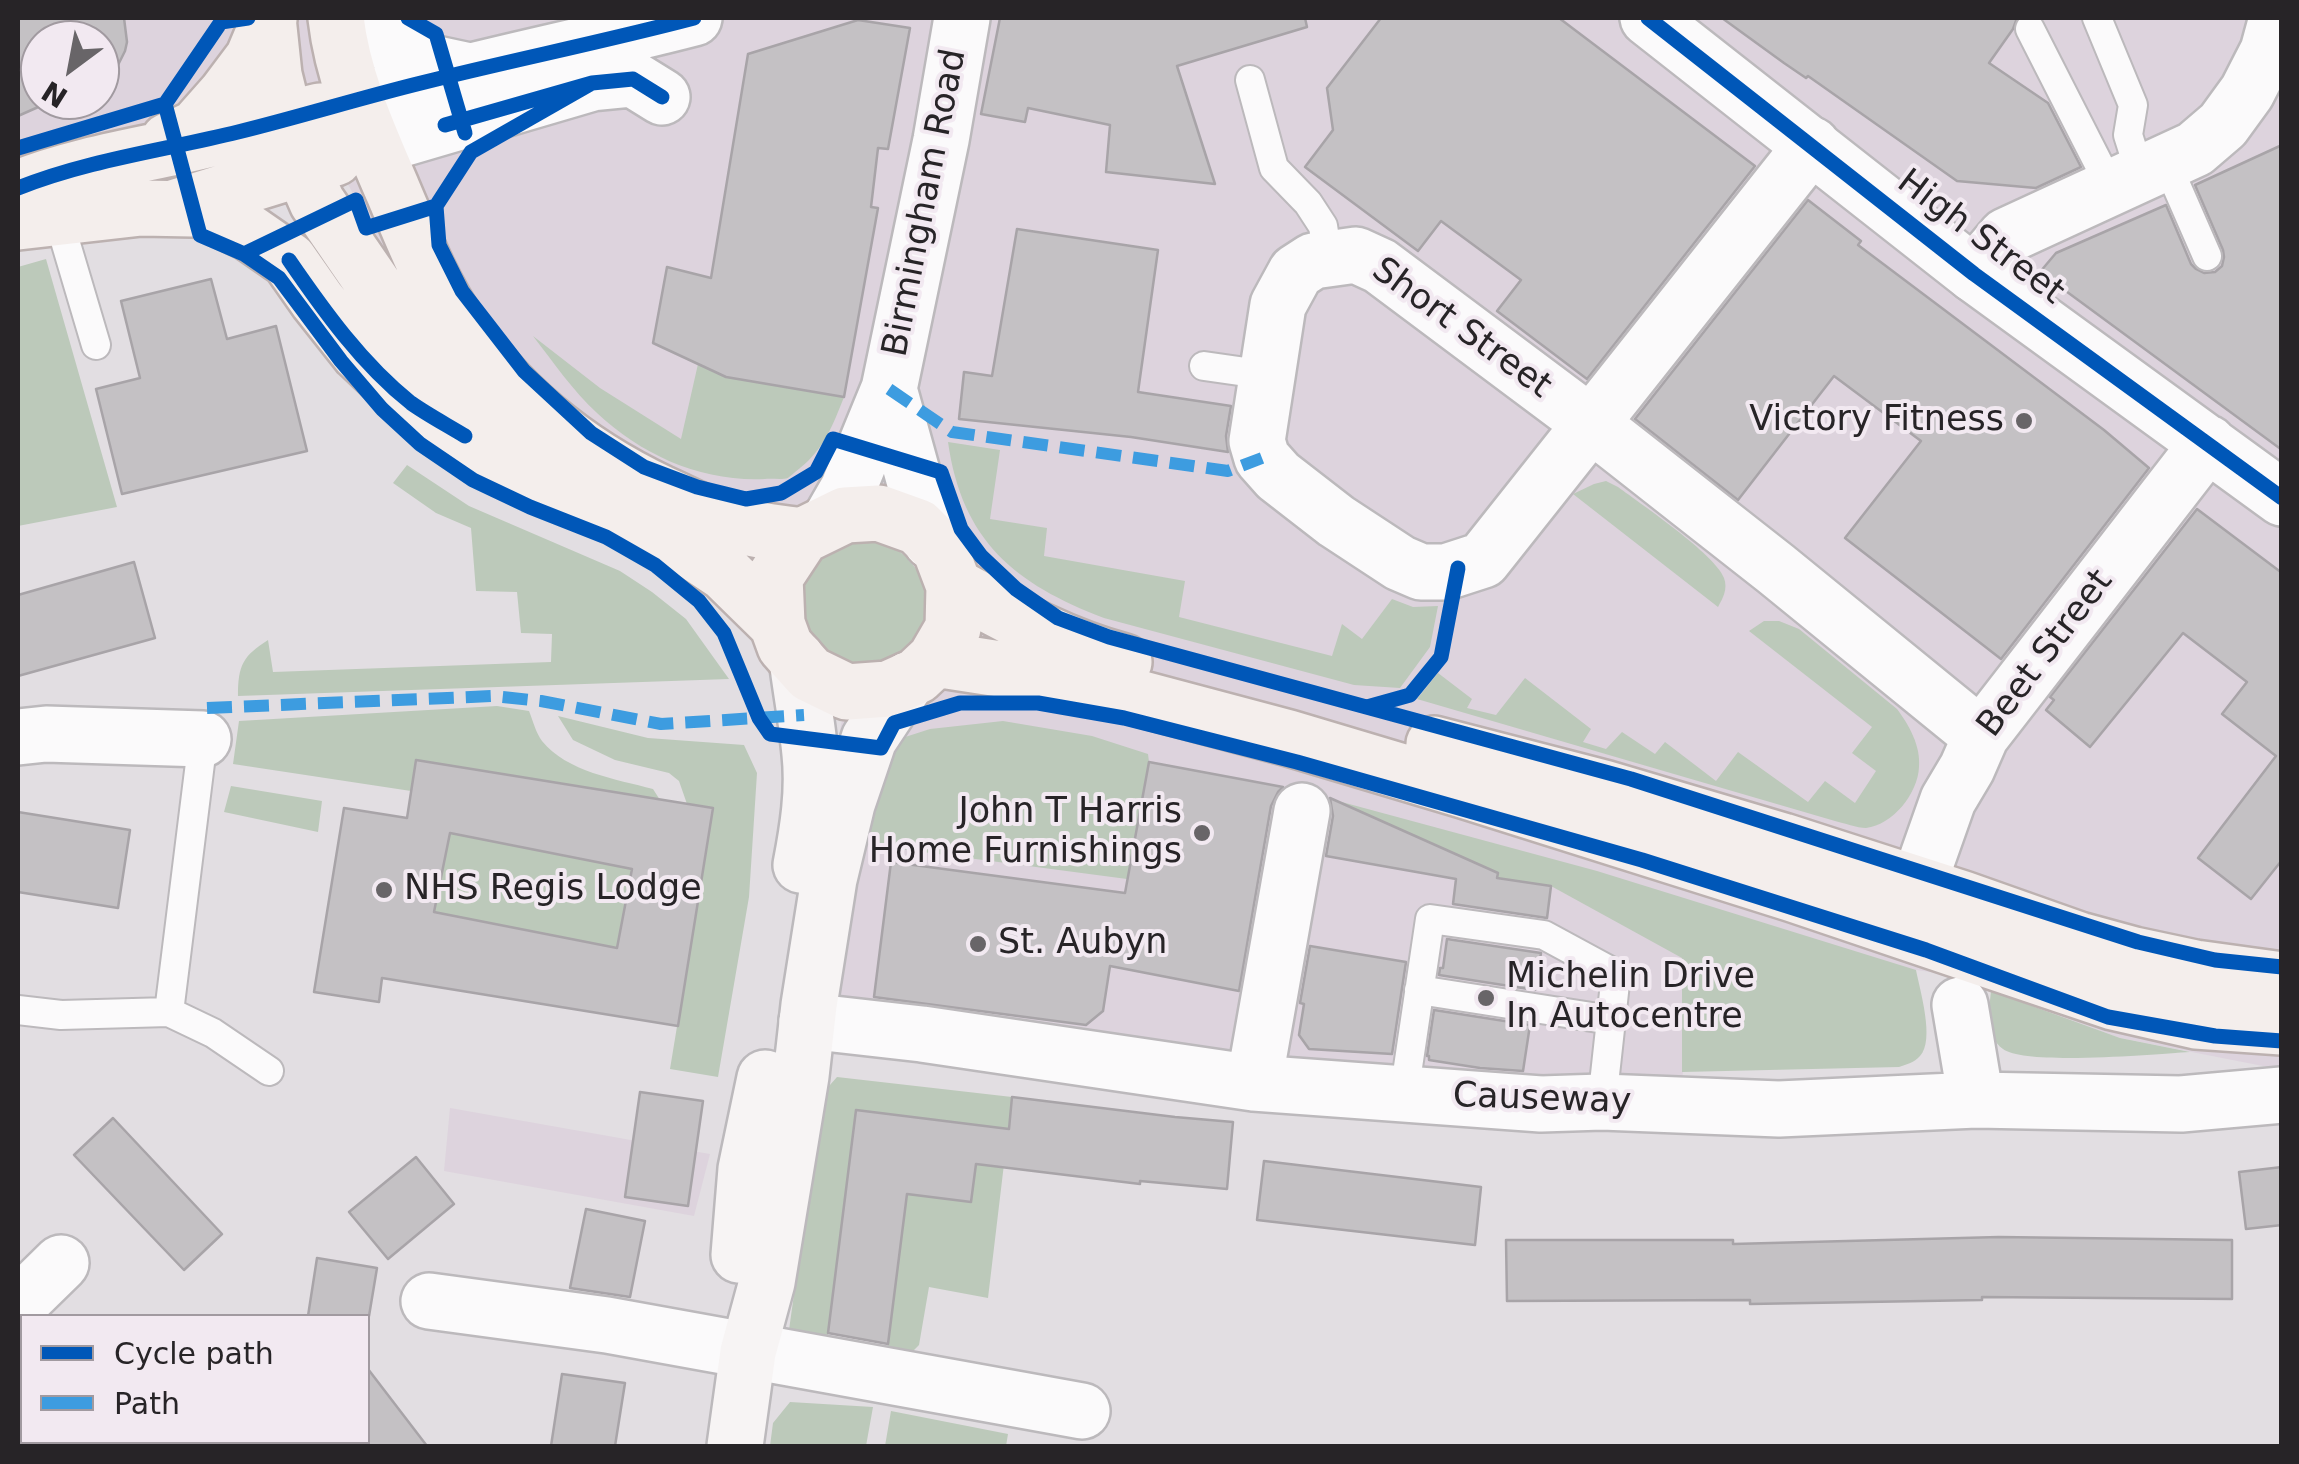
<!DOCTYPE html>
<style>
body{margin:0}
#map{position:relative;width:2299px;height:1464px;overflow:hidden;background:#e2dee2;font-family:"DejaVu Sans",sans-serif}
canvas{display:block}
.frame{position:absolute;inset:0;border:20px solid #272427;pointer-events:none}
.legend{position:absolute;left:20px;top:1314px;width:350px;height:130px;box-sizing:border-box;background:#f2e9f1;border:2px solid #a19aa0;margin:0;padding:12px 18px;list-style:none;font-size:30px;color:#272427}
.legend li{display:flex;align-items:center;gap:20px;height:50px}
.legend b{width:50px;border:2px solid #a19aa0}
.north{position:absolute;left:20px;top:20px;width:100px;height:100px;box-sizing:border-box;background:#f2e9f1;border:2px solid #a19aa0;border-radius:50%;rotate:212deg;font-size:28px;font-weight:700;line-height:40px;text-align:center;color:#272427}
.north::after{content:'';display:block;margin:auto;width:35px;height:45px;background:#686568;clip-path:polygon(50% 0,100% 100%,50% 72%,0 100%)}
</style>
<div id="map">
<canvas width="2299" height="1464"></canvas>
<div class="frame"></div>
<ul class="legend">
<li><b style="height:12px;background:#0057b8"></b>Cycle path</li>
<li><b style="height:12px;background:#3d9ce0"></b>Path</li>
</ul>
<div class="north">N</div>
</div>
<script>
const ctx = document.querySelector('canvas').getContext('2d');
ctx.lineJoin = 'round';
function paint(path, color) {
  ctx.fillStyle = color;
  ctx.fill(path, 'evenodd');
}
function trace(path, color, width, dash) {
  ctx.strokeStyle = color;
  ctx.lineWidth = width;
  ctx.lineCap = dash ? 'butt' : 'round';
  ctx.setLineDash(dash || []);
  ctx.stroke(path);
}
function drawText(font, color, halo, rows, align = 'center') {
  ctx.font = font + ' "DejaVu Sans",sans-serif';
  ctx.lineWidth = 8;
  ctx.setLineDash([]);
  ctx.textBaseline = 'middle';
  ctx.strokeStyle = halo;
  ctx.fillStyle = color;
  for (const [text, x, y, turn = 0] of rows) {
    ctx.save();
    ctx.translate(x, y);
    ctx.rotate((+turn || 0) * Math.PI / 180);
    ctx.textAlign = isNaN(turn) ? turn : align;
    if (halo) ctx.strokeText(text, 0, 0);
    ctx.fillText(text, 0, 0);
    ctx.restore();
  }
}
const built = new Path2D(`
 M18 18H2281V1066H2263L2120 1038 1944 974 1916 970 1683 1072 1679 1105 788 1017 847 692 733 555 409 294 345 179 319 140 18 210ZM40 40H100V100H40Z
 M450 1108 710 1154 694 1216 444 1171Z`);
const green = new Path2D(`
 M46 259 117 507 18 526V267Z
 M533 336 600 388 681 439 698 364 726 377 844 397C833 425 824 449 800 468 799 469 789 477 788 478 782 480 771 478 765 479 702 482 643 456 597 413 573 391 554 363 533 336Z
 M948 442 1000 450 990 519 1047 528 1044 556 1185 581 1179 617 1332 656 1342 624 1362 639 1392 599 1413 607 1438 606 1430 647 1400 688 1354 685 1104 618C1015 584 962 541 948 442Z
 M407 465 469 506 620 571 652 592 686 619 729 679 238 696C238 665 243 656 268 640L273 672 551 662 552 634 521 633 517 592 476 591 471 528 436 513 393 483Z
 M1606 481 1618 487C1641 504 1716 555 1724 578 1728 589 1723 598 1718 607L1573 494 1594 484Z
 M800 603a63 63 0 1 1 126 0a63 63 0 1 1-126 0Z
 M1764 621H1779L1799 629 1897 709C1909 725 1921 746 1919 767 1918 793 1893 825 1866 828 1857 828 1844 823 1835 821L1417 699 1438 673 1472 699 1467 708 1496 715 1525 678 1591 729 1583 742 1606 749 1622 732 1655 754 1665 742 1716 781 1738 752 1808 802 1825 781 1855 803 1876 771 1852 753 1872 727 1749 631Z
 M497 706 529 711C533 721 536 733 542 741 567 772 616 779 653 789L660 800 417 760 411 791 233 764 239 721Z
 M558 716 648 738 744 745 757 773 749 897 718 1077 670 1069 713 808 687 804 679 781 669 773 615 760 573 740Z
 M1003 721 1092 736 1148 754 1149 762 1127 879 862 844 885 754 899 739 930 729Z
 M231 786 322 801 318 832 224 812Z
 M1338 801 1597 871 1916 970C1920 991 1935 1040 1920 1056 1914 1063 1907 1064 1899 1067L1682 1072V958L1551 886 1480 875 1481 865Z
 M450 833 632 869 617 948 434 912Z
 M1991 991 2120 1038 2190 1052C2156 1054 2025 1066 2003 1049 1985 1036 1989 1010 1991 991Z
 M837 1077 1012 1097 988 1298 929 1287 919 1345 907 1357 886 1358 907 1194 971 1202 980 1126 856 1111 826 1351 795 1345 789 1330 822 1094Z
 M790 1402 873 1407 866 1446H770L773 1423Z
 M891 1411 1008 1434 1006 1446H885Z`);
const building = new Path2D(`
 M18 18H124L127 42 125 51 113 75 100 80V40H40V100H54L18 116Z
 M1000 18H1305L1307 27 1177 66 1215 184 1106 172 1110 125 1028 108 1025 122 981 114Z
 M1381 18H1559L1755 166 1587 379 1497 311 1521 280 1441 221 1418 251 1305 167 1333 130 1327 88Z
 M1722 18H2017L2013 29 1989 63 2048 103 2081 167 2036 188 1957 181 1808 76 1806 78 1784 63Z
 M858 20 910 28 888 149 878 148 871 207 878 208 844 397 726 377 653 343 667 267 711 278 748 54Z
 M2282 145V450L2040 272 2056 253 2166 205 2191 264 2196 269 2204 273 2215 272 2222 266 2224 257 2223 250 2195 185Z
 M1808 200 1861 241 1858 245 2104 430 2149 468 2001 659 1845 538 1921 441 1834 376 1738 500 1635 419Z
 M1017 229 1158 250 1138 392 1231 406 1226 436 1228 452 1131 437 959 419 964 372 992 376Z
 M211 279 227 339 276 326 307 451 122 494 96 389 140 378 121 301Z
 M2197 509 2282 573V860L2251 899 2198 858 2276 756 2222 714 2247 682 2183 633 2090 747 2046 710 2054 700 2050 697Z
 M134 562 155 638 18 676V595Z
 M416 760 713 808 678 1026 382 978 379 1002 314 992 344 808 407 818ZM450 833 632 869 617 948 434 912Z
 M1149 762 1283 787 1278 792 1271 806 1239 991 1110 966 1103 1011 1086 1025 874 997 891 862 1125 893Z
 M1330 798 1498 873 1497 878 1551 886 1547 918 1453 904 1456 879 1326 856 1333 816Z
 M18 812 130 830 118 908 18 892Z
 M1447 939 1541 953 1535 990 1439 975 1440 968H1443Z
 M1310 946 1406 962 1392 1054 1309 1049 1299 1035 1304 1004 1300 1003Z
 M1434 1010 1530 1025 1523 1071 1480 1068 1429 1060V1056H1427Z
 M640 1092 703 1101 688 1206 625 1197Z
 M1012 1097 1175 1117 1233 1122 1227 1189 1140 1181V1184L976 1164 971 1202 907 1194 888 1344 828 1333 856 1110 1009 1129Z
 M113 1118 222 1234 184 1270 74 1155Z
 M416 1157 454 1204 388 1259 349 1212Z
 M1264 1161 1481 1187 1475 1245 1257 1220Z
 M2282 1167V1225L2246 1229 2239 1172Z
 M586 1209 645 1221 630 1297 570 1288Z
 M1999 1237 2232 1240V1299L1982 1297V1300L1750 1304V1300L1507 1301 1506 1240H1733V1244Z
 M317 1258 377 1268 369 1316H308Z
 M368 1369 427 1446H368Z
 M562 1374 625 1383 615 1446H551Z`);
const service = new Path2D(`
 M2097 18 2133 105 2128 135 2140 173
 M2030 29 2111 188
 M1250 80 1274 168 1308 203 1323 226 1328 258
 M2166 162 2207 256
 M58 217 96 345
 M1204 366 1267 375
 M18 1010 61 1015 169 1012 213 1033 269 1071
 M169 1012 203 739
 M1404 1094 1430 919 1544 935 1616 974 1611 1020 1419 990
 M1602 1102 1611 1020
 M18 1407 22 1413
 M48 1442 53 1446`);
const minor = new Path2D(`
 M1812 145 1483 560 1446 572H1421L1400 563 1336 521 1278 476 1262 458 1257 441 1278 305 1296 272 1313 261 1356 255 1380 266 1590 423 1776 569 1981 736
 M1974 274 2282 498
 M18 737 46 734 203 739
 M1943 921 1924 912 1918 885 1948 800 1967 768 1981 736 2208 443
 M1960 1005 1976 1100
 M807 1021 922 1034 1254 1083 1541 1104 1602 1102 1779 1109 1976 1100 2181 1104 2282 1095
 M1254 1083 1302 811
 M429 1301 607 1325 1082 1411
 M18 1305 61 1263`);
const tertiary = new Path2D(`
 M360 18 387 43 427 62 469 71
 M1648 18 1974 274 2006 236 2195 149 2223 125 2247 92 2268 51 2277 18
 M356 101C468 69 582 47 694 18
 M374 147 592 83 633 79 662 97
 M889 389 931 541
 M829 522 848 489 889 389 941 140 962 18`);
const secondary = new Path2D(`
 M797 659C801 691 807 722 810 754 814 791 808 829 801 865
 M739 1255 746 1169 765 1078
 M735 1446 748 1352 767 1282 801 1076 809 1005 829 879 847 804 869 739 908 680`);
const primary = new Path2D(`
 M268 18 274 75 290 140 317 202 407 333 456 386 508 431
 M336 18C343 79 369 135 393 191 413 238 431 285 460 327 517 407 589 462 678 501 701 512 724 523 749 528 766 532 785 533 802 536
 M168 141 196 128 226 94 253 58 269 20
 M18 188C68 168 123 158 176 147 224 137 272 123 320 111
 M173 208 335 158
 M18 222 141 208 193 209 202 210 250 233 289 260 317 300 359 353 412 403 499 458 554 487 624 514 680 543 725 573 777 624
 M879 513 918 527 940 549 954 586 953 628 935 659 917 676 888 689 847 692 810 674 785 646 777 624 775 577 802 536 845 515Z
 M954 586C1009 616 1063 646 1124 662
 M935 659 1071 680 1289 738 1463 790 1793 894 2113 1002 2196 1021 2282 1027
 M1434 744 1604 788 1783 841 1963 899 2079 940 2134 955 2195 968 2282 980`);
const quiet = new Path2D(`
 M889 389 952 432 1228 471 1262 458
 M207 708 493 696 541 701 661 724 804 715`);
const cycleway = new Path2D(`
 M408 18 436 34 465 133
 M1648 18 1974 274 2282 498
 M592 83 471 152 436 206 439 245 462 291 524 371 591 433 644 467 697 487 746 499 781 493 816 472 833 439 941 472 961 529 981 556 1016 589 1058 618 1109 637 1631 779 2138 942 2215 960 2282 967
 M165 104 200 235 244 254 279 278 341 361 382 409 420 444 473 480 530 507 606 537 655 565 699 601 724 633 759 718 770 734 881 748 894 723 960 703H1038L1124 718 1297 762 1642 860 1926 950 2108 1017 2215 1036 2282 1041
 M445 125 592 83 633 79 662 97
 M18 148 165 104 221 22 248 18
 M18 188C88 160 165 150 238 132 299 117 360 98 421 83 512 60 603 42 694 18
 M244 254 356 200 366 228 436 206
 M289 260C324 311 362 364 411 403 428 415 447 425 465 436
 M1367 707 1410 695 1441 657 1458 568`);
const markers = [
 [2024,421,10,"#686568"],
 [1202,833,10,"#686568"],
 [384,890,10,"#686568"],
 [978,944,10,"#686568"],
 [1486,998,10,"#686568"]
];
const streetNames = [
 ["Birmingham Road",926,203,-79],
 ["High Street",1980,238,37],
 ["Short Street",1461,329,36],
 ["Beet Street",2046,654,-53],
 ["Causeway",1542,1100,2]
];
const poiNames = [
 ["Victory Fitness",2004,421,"right"],
 ["John T Harris",1182,813,"right"],
 ["Home Furnishings",1182,853,"right"],
 ["NHS Regis Lodge",404,890],
 ["St. Aubyn",998,944],
 ["Michelin Drive",1506,978],
 ["In Autocentre",1506,1018]
];
paint(built, '#ddd3dd');
paint(green, '#bcc9ba');
paint(building, '#c4c1c4');
trace(building, '#a8a4a8', 2.5);
trace(service, '#bcb9bc', 32);
trace(minor, '#bcb9bc', 60);
trace(tertiary, '#bcb9bc', 60);
trace(secondary, '#bcb9bc', 60);
trace(primary, '#bcb1b0', 60);
trace(service, '#fbfafb', 28);
trace(minor, '#fbfafb', 55);
trace(tertiary, '#fbfafb', 55);
trace(secondary, '#f7f4f4', 55);
trace(primary, '#f4eeec', 55);
trace(quiet, '#3d9ce0', 12, [25, 12]);
trace(cycleway, '#0057b8', 15);
for (const [x, y, r, color] of markers) {
  const dot = new Path2D();
  dot.arc(x, y, r, 0, 2 * Math.PI);
  ctx.fillStyle = color;
  ctx.fill(dot);
  trace(dot, '#f2e9f1', 4);
}
drawText('35px', '#272427', '#f2e9f1', streetNames);
drawText('35px', '#272427', '#f2e9f1', poiNames, 'left');
</script>
